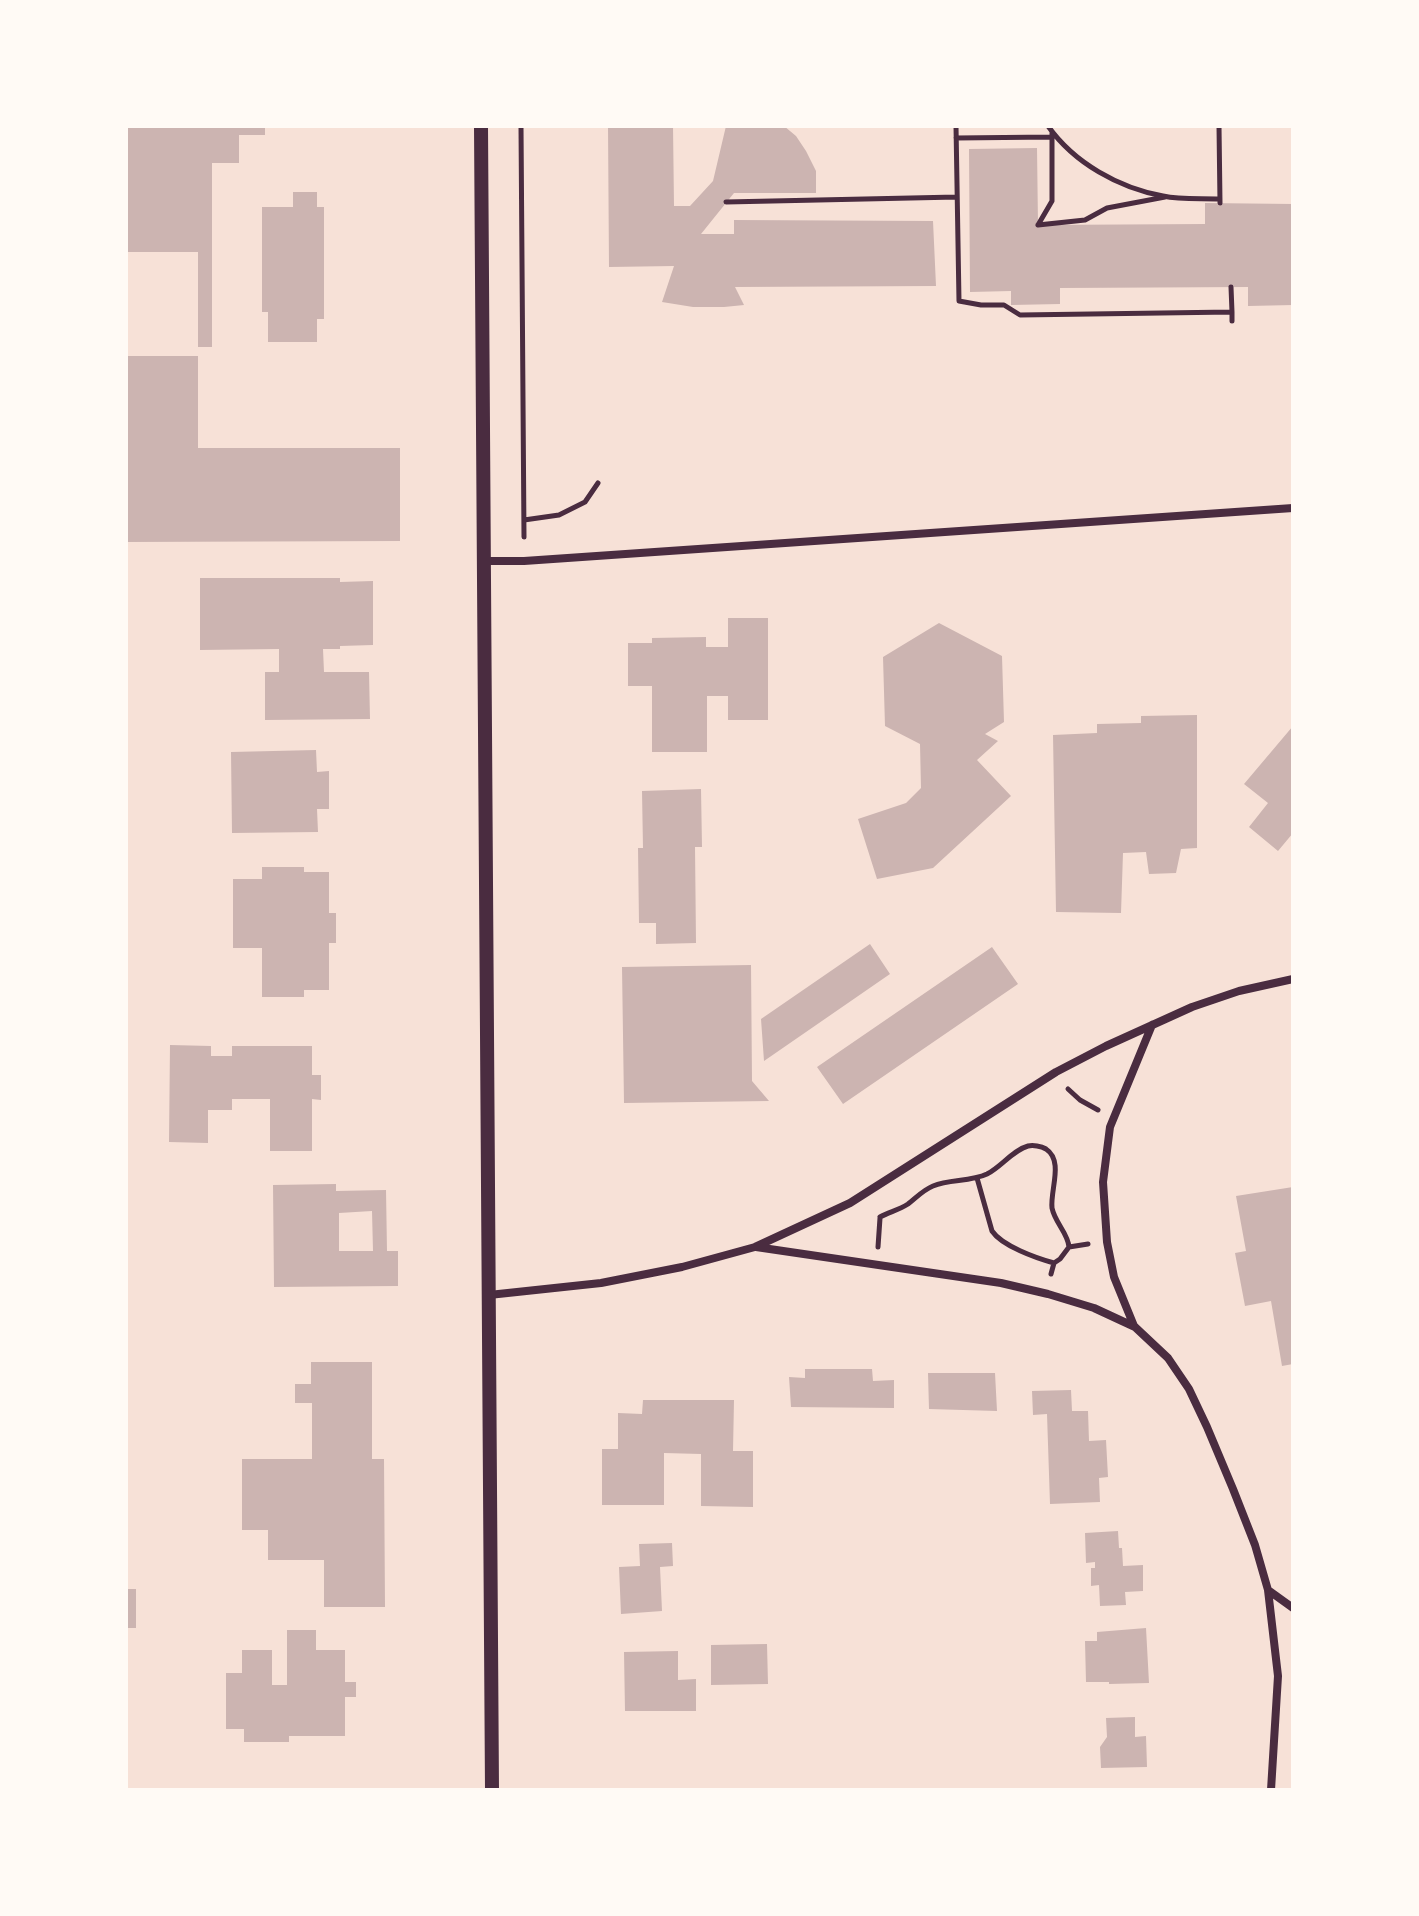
<!DOCTYPE html>
<style>
body{margin:0}
#map{position:relative;width:1419px;height:1916px;overflow:hidden;background:#f7e1d7;font-family:"Sofia Sans Condensed",sans-serif}
canvas{display:block}
.frame{position:absolute;inset:0;border:128px solid #fffaf5;pointer-events:none}
</style>
<div id="map">
<canvas width="1419" height="1916"></canvas>
<div class="frame"></div>
</div>
<script>
const ctx = document.querySelector('canvas').getContext('2d');
ctx.lineJoin = 'round';
function paint(path, color) {
  ctx.fillStyle = color;
  ctx.fill(path, 'evenodd');
}
function trace(path, color, width, dash) {
  ctx.strokeStyle = color;
  ctx.lineWidth = width;
  ctx.lineCap = dash ? 'butt' : 'round';
  ctx.setLineDash(dash || []);
  ctx.stroke(path);
}
const building = new Path2D(`
 M126 126H265V135H239V163H212V347H198V252H126Z
 M608 126H673L674 206H690L713 181 726 126H784L796 136 806 151 816 171V193H734L701 234H734V220L933 221 936 286 735 287 744 305 724 307H693L662 302 674 266 609 267Z
 M1037 148 1038 225 1205 224V203L1293 204V305L1248 306V287L1060 288V304L1011 305V291L970 292 969 149Z
 M293 192H317V207H324V319H317V342H268V312H262V207H293Z
 M126 356H198V448H400V541L126 542Z
 M200 578H340V582L373 581V645L340 646V649H323L324 672H369L370 719 265 720V672H279V649L200 650Z
 M728 618H768V720H728V696H707V752H652V686H628V643H652V638L706 637V647H728Z
 M939 623 1002 656 1004 722 985 734 998 741 977 760 1011 796 933 868 877 879 858 819 906 803 921 788 920 744 885 726 883 657Z
 M1197 715V848L1181 849 1176 873 1149 874 1146 852 1123 853 1121 913 1056 912 1053 735 1097 733V724L1141 723V716Z
 M1293 726V833L1278 851 1249 827 1268 803 1244 784Z
 M316 750 317 772 329 771V809H317L318 832 232 833 231 752Z
 M701 789 702 847H695L696 943 656 944V923H639L638 848H643L642 791Z
 M262 867H304V872H329V913H336V943H329V990H304V997H262V948H233V879H262Z
 M870 944 890 974 764 1061 761 1019Z
 M992 947 1018 984 843 1104 817 1067Z
 M751 965 752 1081 769 1101 624 1103 622 967Z
 M170 1045 211 1046V1056H232V1046H312V1075H321V1100L312 1099V1151H270V1099H232V1110H208V1143L169 1142Z
 M336 1184V1191L386 1190 387 1251H398V1286L274 1287 273 1185ZM372 1211 373 1251H339V1213Z
 M1293 1187V1364L1282 1366 1271 1301 1245 1306 1235 1253 1246 1251 1236 1196Z
 M311 1362H372V1459H384L385 1607H324V1560H268V1530H242V1459H312V1403H295V1384H311Z
 M805 1369H872L873 1381 894 1380V1408L791 1407 789 1377 805 1378Z
 M928 1373H995L997 1411 929 1409Z
 M1071 1390 1072 1411H1088L1089 1441 1106 1440 1108 1477 1099 1478 1100 1502 1050 1504 1047 1414 1033 1415 1032 1391Z
 M643 1400H734L733 1451H753V1507L701 1506V1454L664 1453V1505H602V1449H618V1413L642 1414Z
 M1118 1531 1119 1548H1122L1123 1566 1143 1565V1591L1125 1592 1126 1605 1100 1606 1099 1585 1091 1586V1568H1095V1562L1086 1563 1085 1533Z
 M672 1543 673 1566 660 1567 662 1611 621 1614 619 1567 640 1566 639 1544Z
 M126 1589H136V1628H126Z
 M1146 1628 1149 1683 1109 1684V1682H1086L1085 1641H1097V1632Z
 M287 1630H316V1650H345V1682H356V1697H345V1736H289V1742H244V1729H226V1673H242V1650H272V1685H287Z
 M767 1644 768 1684 711 1685V1645Z
 M678 1651V1680L696 1679V1711H625L624 1652Z
 M1135 1717V1737L1146 1736 1147 1767 1101 1768 1100 1747 1107 1737 1106 1718Z`);
const path = new Path2D(`
 M521 126 524 537
 M956 126 959 301 981 305H1004L1020 315 1232 312V321
 M1048 126C1074 163 1119 188 1163 196 1181 200 1202 198 1220 199
 M1219 126 1220 203
 M956 138 1052 137
 M726 202 957 197
 M1038 225 1085 220 1107 208 1165 197
 M1038 225 1052 201V132
 M1231 287 1232 312
 M524 520 559 515 585 502 598 483
 M1068 1089 1080 1100 1098 1110
 M977 1178 992 1231C1002 1246 1036 1258 1054 1263
 M880 1217C889 1212 899 1210 908 1204 916 1198 923 1190 933 1186 950 1179 970 1182 987 1174 1001 1167 1013 1150 1028 1146 1033 1145 1041 1146 1046 1149 1064 1161 1050 1190 1052 1208 1055 1223 1068 1233 1069 1247L1088 1244
 M878 1247 880 1218
 M1051 1274 1054 1263 1060 1259 1069 1247`);
const minor = new Path2D(`
 M484 561H524L1293 508
 M756 1247 1001 1283 1048 1294 1094 1308 1135 1327 1168 1358 1189 1389 1207 1427 1233 1489 1255 1545 1268 1590 1293 1608
 M489 1295 601 1283 682 1267 755 1247 850 1203 1056 1072 1106 1046 1192 1007 1239 991 1293 979
 M1134 1326 1114 1277 1107 1242 1103 1182 1110 1127 1152 1025
 M1268 1590 1278 1676 1271 1790`);
const tertiary = new Path2D(`
 M481 126 492 1790`);
paint(building, '#ccb4b1');
trace(path, '#4a2c40', 5);
trace(minor, '#4a2c40', 8);
trace(tertiary, '#4a2c40', 14);
</script>
